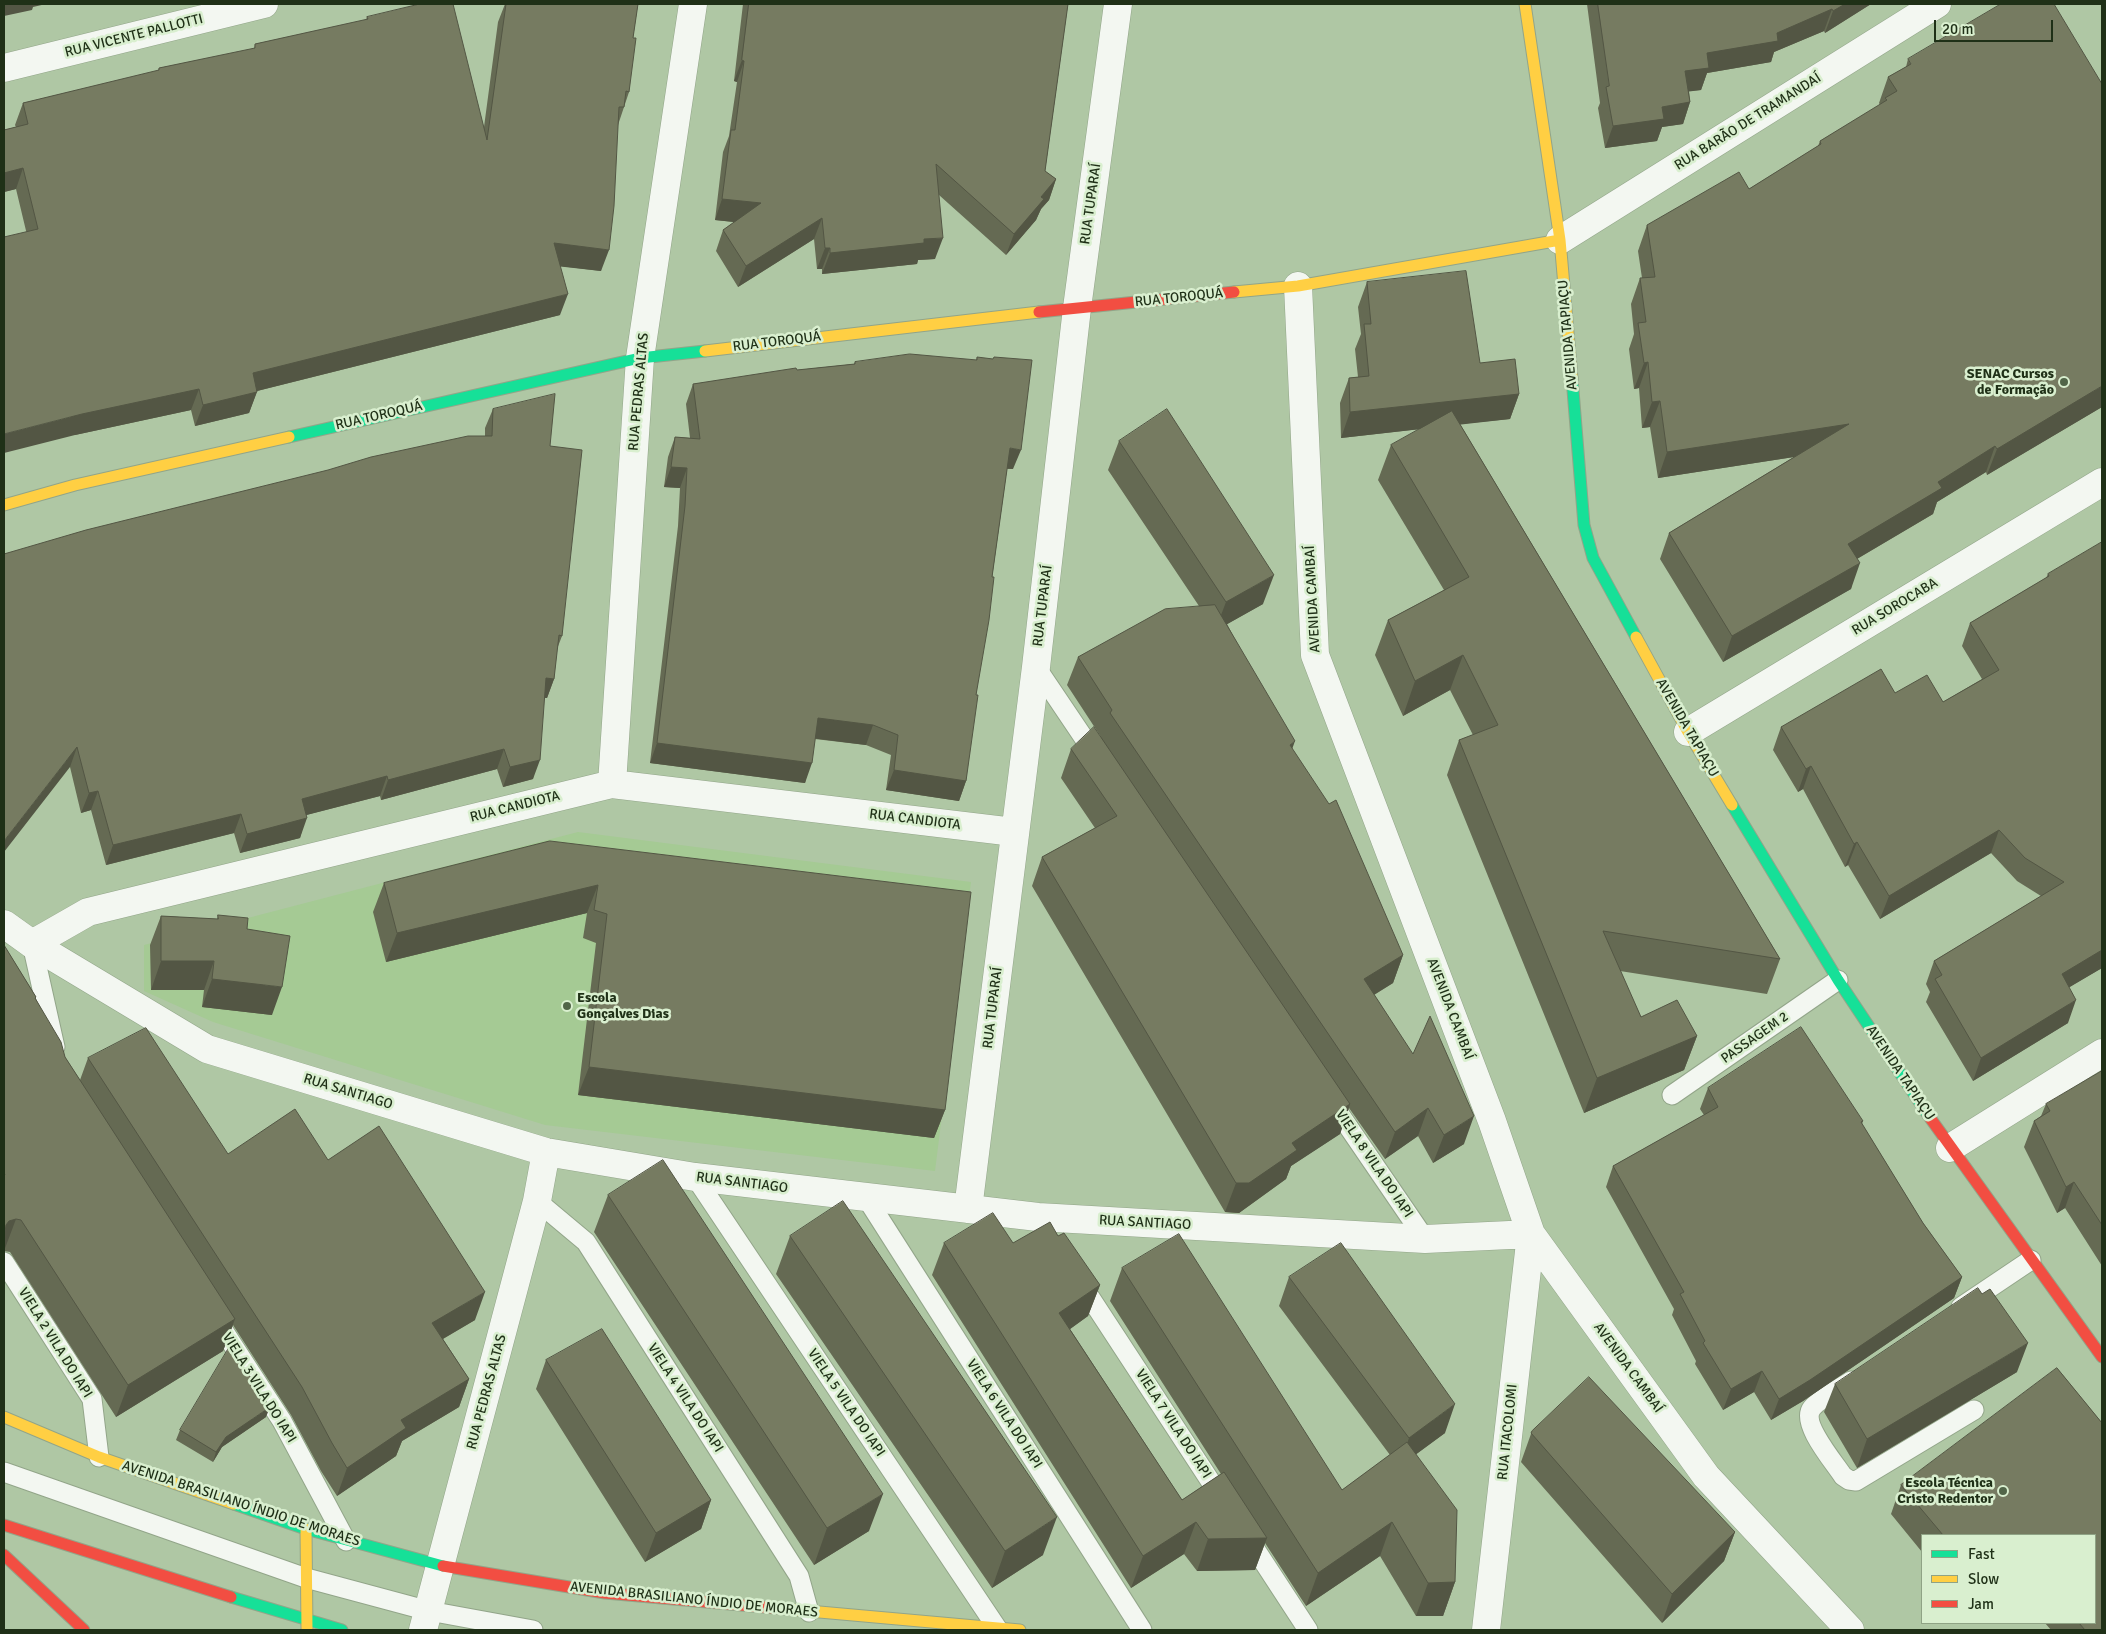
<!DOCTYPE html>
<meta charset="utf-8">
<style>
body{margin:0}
#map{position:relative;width:2106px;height:1634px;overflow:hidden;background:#afc7a4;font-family:Signika,sans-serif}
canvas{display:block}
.frame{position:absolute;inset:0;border:5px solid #1f3017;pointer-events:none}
.legend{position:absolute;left:1921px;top:1534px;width:175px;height:90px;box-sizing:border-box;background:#d9efcf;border:1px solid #8fa385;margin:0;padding:6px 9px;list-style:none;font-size:15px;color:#1f3017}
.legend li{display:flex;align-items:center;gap:10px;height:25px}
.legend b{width:25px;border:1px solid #8fa385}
.scale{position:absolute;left:1934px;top:20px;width:119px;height:22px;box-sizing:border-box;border:2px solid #1f3017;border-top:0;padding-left:6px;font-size:15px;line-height:18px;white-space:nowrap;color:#1f3017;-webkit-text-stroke:4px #d9efcf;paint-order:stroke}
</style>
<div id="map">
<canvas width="2106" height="1634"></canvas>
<div class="frame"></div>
<ul class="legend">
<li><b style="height:6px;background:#16e098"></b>Fast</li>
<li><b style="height:6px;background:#ffcf43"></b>Slow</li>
<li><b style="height:6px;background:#f24e42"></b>Jam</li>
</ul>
<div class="scale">20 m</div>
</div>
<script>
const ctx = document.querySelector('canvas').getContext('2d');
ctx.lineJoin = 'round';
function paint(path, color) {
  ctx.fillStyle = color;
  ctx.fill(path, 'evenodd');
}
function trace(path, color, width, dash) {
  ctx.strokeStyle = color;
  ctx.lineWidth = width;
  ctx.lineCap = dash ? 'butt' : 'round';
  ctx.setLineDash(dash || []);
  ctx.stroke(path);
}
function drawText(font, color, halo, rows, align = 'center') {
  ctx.font = font + ' Signika,sans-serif';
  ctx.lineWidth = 5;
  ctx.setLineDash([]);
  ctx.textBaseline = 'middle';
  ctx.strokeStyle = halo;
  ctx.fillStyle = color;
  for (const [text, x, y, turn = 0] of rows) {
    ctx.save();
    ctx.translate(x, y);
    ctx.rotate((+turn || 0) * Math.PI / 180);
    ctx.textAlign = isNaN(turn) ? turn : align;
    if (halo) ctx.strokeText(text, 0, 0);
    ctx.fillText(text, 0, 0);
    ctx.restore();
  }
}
const built = new Path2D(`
 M578 832 971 882 935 1171 545 1125 213 1022 144 991V945Z`);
const lane = new Path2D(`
 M1036 667 1098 759
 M32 944 55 1047
 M1672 1095 1838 980
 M1330 1100 1425 1239
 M695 1177 997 1628
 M867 1199 1142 1630
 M537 1201 586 1242 799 1576 809 1612
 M4 1262 92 1399 99 1457
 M1080 1282 1224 1502
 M1961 1307 2031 1260
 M214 1316 282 1421 346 1541
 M1851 1381C1842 1387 1818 1400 1812 1408 1800 1423 1834 1462 1843 1476L1849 1480 1856 1481 1974 1410
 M4 1472 306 1578 429 1611 533 1630
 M1246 1535 1308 1630`);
const street = new Path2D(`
 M4 68 264 4
 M1560 240 1937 4
 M1298 286 1315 655 1492 1121 1531 1234 1706 1476 1850 1630
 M1688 732 2102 482
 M612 784 640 358 693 4
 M4 924 32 944 207 1049 546 1152 695 1177 1038 1217 1425 1239 1531 1234
 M32 944 88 912 612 784 1014 832
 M1950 1148 2102 1053
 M968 1209 1036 667 1077 308 1118 4
 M423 1630 537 1201 546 1152
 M1486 1630 1531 1234`);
const fast = new Path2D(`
 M1572 378 1584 525 1593 558 1636 637
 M289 437 640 358 705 351
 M1732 805 1838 980 1928 1115
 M234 1504 306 1529 443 1566
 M231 1597 342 1630`);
const slow = new Path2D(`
 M1525 4 1560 240 1572 378
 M1234 292 1298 286 1560 240
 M705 351 1039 312
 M4 505 75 485 289 437
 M1636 637 1688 732 1732 805
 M4 1417 99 1457 234 1504
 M306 1529 307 1630
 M786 1609 1020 1630`);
const jam = new Path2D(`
 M1039 312 1234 292
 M1928 1115 2102 1357
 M4 1525 231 1597
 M4 1555 84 1630
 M443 1566 605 1593 786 1609`);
const wall = new Path2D(`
 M505 4H638L633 38 629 92 618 125 601 271 560 266V315L257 391 249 413 195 426 191 410 75 435 16 189 4 192V130L16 127 15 125 23 103 158 71 159 68 254 49 255 44 366 20 367 17 484 127 498 22Z
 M743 4H1068L1045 171 1056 179 1049 200 1041 209 1036 220 1006 255 939 195 935 259 918 260 917 264 822 274V269H817L814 239 738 287 716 251 723 230 734 222 715 220 723 152 729 136 737 82 734 81Z
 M1587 4H1871L1825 33 1824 31 1774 52 1771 62 1707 73 1701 90 1689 91 1690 102 1683 124 1662 127 1657 141 1605 148 1598 108 1600 103Z
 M1908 59 2102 407 1987 475 1986 472 1937 502 1933 514 1857 559 1851 589 1723 662 1660 559 1669 533 1794 457 1658 478 1650 427 1642 428 1639 388 1634 389 1629 349 1634 334 1631 304 1640 278H1642L1638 251 1647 225 1749 189 1818 146 1820 141 1880 105 1879 103 1888 77 1906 67Z
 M1367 282 1480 363 1519 394 1510 419 1460 424 1780 959 1767 994 1620 971 1641 1017 1697 1036 1684 1070 1584 1113 1447 775 1459 740 1473 735 1450 690 1403 716 1375 655 1388 620 1444 590 1378 480 1391 445 1420 429 1341 438 1340 403 1349 378 1358 377 1355 349 1361 334 1358 307Z
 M977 357 1013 469H1007L976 695 966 781 959 801 886 790 891 755 866 745 815 739 805 783 650 763 678 526 680 488 664 487 668 457 675 437 690 438 686 404 693 384 797 370 854 364 855 362 976 360Z
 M493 409 550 446 562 636 557 649 554 679 547 698H544L533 779 503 787 497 769 381 800 380 796 306 815 300 838 240 853 234 833 106 865 91 810 81 813 70 767 4 554 485 436V428Z
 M1119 441 1263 604 1227 624 1292 749 1403 955 1393 983 1374 995 1464 1144 1433 1163 1418 1136 1385 1159 1349 1108 1340 1134 1291 1166 1286 1179 1239 1213 1225 1212 1032 886 1042 857 1095 828 1061 778 1071 749 1101 737 1067 685 1078 657 1199 606 1108 470Z
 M2102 542V968L2069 987 2068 1023 1973 1081 1926 1002 1930 992 1926 984 1934 961 2041 896 2017 881 1991 853 1880 919 1848 865 1845 867 1803 789 1798 792 1773 750 1781 727 1895 693 1943 702 1982 679 1962 646 1970 623 2046 578 2048 574Z
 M550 841 945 1110 934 1138 578 1095 596 943 583 938 587 913 386 962 373 912 384 883Z
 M218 915 247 929 272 1015 202 1007 204 990H151L150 945 161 916 217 919Z
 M4 945 36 997V999L65 1057 80 1080 88 1058 228 1154 328 1160 475 1320 443 1339 469 1379 459 1407 402 1441 396 1456 337 1496 321 1471 291 1415 233 1325 223 1351 116 1417 10 1252 4 1251Z
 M2102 1071V1266L2065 1208 2057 1213 2024 1147 2034 1121 2041 1116 2046 1104Z
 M1708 1088 1863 1121 1862 1124 1923 1223 1962 1277 1954 1298 1803 1401 1771 1420 1754 1392 1723 1410 1695 1364 1696 1361 1672 1315 1674 1309 1606 1187 1613 1166 1704 1115 1700 1109Z
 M608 1195 869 1531 814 1565 594 1232Z
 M790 1236 1043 1555 992 1588 776 1274Z
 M1058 1236 1100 1285 1088 1316 1070 1329 1182 1500 1221 1474 1110 1301 1122 1268 1342 1490 1390 1455 1279 1306 1289 1277 1445 1433 1416 1454 1455 1582 1443 1616H1416L1380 1556 1306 1606 1265 1543 1255 1570 1197 1571 1184 1554 1131 1588 932 1275 944 1243H1013Z
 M546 1360 711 1500 701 1529 645 1562 536 1389Z
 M2057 1368 2102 1423V1630H2051L2045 1623H2095V1535H1922V1552L1891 1514 1901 1485Z
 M2017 1372 1857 1468 1824 1412 1835 1384Z
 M266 1417 222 1447 213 1462 176 1440 180 1430Z
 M1532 1431 1735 1532 1724 1561 1662 1623 1521 1462Z`);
const shadedWall = new Path2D(`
 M4 4H46L33 7 32 10 4 16Z
 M1845 4H1871L1825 33 1833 11Z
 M1832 9 1824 31 1774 52 1771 62 1707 73 1701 90 1677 93 1685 71 1707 53 1777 33Z
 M742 60 744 61 737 82 734 81Z
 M1690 102 1683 124 1662 127 1657 141 1605 148 1613 126 1662 107Z
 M23 168 16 189 4 192V173Z
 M1056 179 1049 200 1041 209 1036 220 1006 255 1014 234 1041 197Z
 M722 199 761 203 753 224 715 220Z
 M822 218 814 239 738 287 746 266Z
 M943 238 935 259 918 260 917 264 822 274 830 253 924 239Z
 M554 243 609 250 601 271 547 265Z
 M825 248H830L822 269H817Z
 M568 294 560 315 245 394 253 373Z
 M1648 362 1639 388 1634 389 1644 363Z
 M2102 386V407L1987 475 1997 449Z
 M199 389 191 410 75 435 4 453V434L82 414Z
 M257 392 249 413 195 426 203 405Z
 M1519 394 1510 419 1341 438 1350 412Z
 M1660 401 1650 427 1642 428 1652 402Z
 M1849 424 1839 450 1658 478 1667 452Z
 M1995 446 1986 472 1937 502 1933 514 1838 570 1848 544 1938 482Z
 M1010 448 1021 450 1013 469 1003 468Z
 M671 467 687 468 680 488 664 487Z
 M1860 563 1851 589 1723 662 1732 636Z
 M1274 575 1263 604 1215 631 1226 602Z
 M1463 655 1450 690 1403 716 1415 681Z
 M546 678 554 679 547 698 539 697Z
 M818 718 873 725 866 745 811 738Z
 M1295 741 1285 769 1290 745Z
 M657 743 812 763 805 783 650 763Z
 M77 747 70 767 4 852V841Z
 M504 749 497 769 381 800 388 780Z
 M540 760 533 779 503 787 510 767Z
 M1811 766 1803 789 1798 792 1806 769Z
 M894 770 966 781 959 801 886 790Z
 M387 776 380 796 295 818 302 799Z
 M98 791 91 810 81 813 89 793Z
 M241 814 234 833 106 865 113 845Z
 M307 818 300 838 240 853 247 834Z
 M1999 830 1991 853 1880 919 1889 896Z
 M1857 842 1848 865 1845 867 1854 844Z
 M598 885 587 913 386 962 397 933Z
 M2102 950V968L2053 997 2062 974Z
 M1403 955 1393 983 1354 1007 1364 979Z
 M161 961H214L204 990H151Z
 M212 979 282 987 272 1015 202 1007Z
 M2076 1000 2068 1023 1973 1081 1981 1058Z
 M1697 1036 1684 1070 1584 1113 1597 1078Z
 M589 1067 945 1110 934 1138 578 1095Z
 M1350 1104 1340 1134 1291 1166 1286 1179 1239 1213 1225 1212 1236 1183 1292 1143Z
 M1428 1108 1418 1136 1385 1159 1395 1132Z
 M1474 1116 1464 1144 1433 1163 1444 1135Z
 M2074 1182 2065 1208 2057 1213 2066 1187Z
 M16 1219 4 1251V1230L6 1225 9 1221Z
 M1962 1277 1954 1298 1803 1401 1771 1420 1779 1399Z
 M1100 1285 1088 1316 1048 1345 1059 1313Z
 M485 1292 475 1320 422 1351 432 1323Z
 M235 1319 223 1351 116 1417 128 1385Z
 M2028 1343 2017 1372 1857 1468 1867 1439Z
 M1762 1371 1754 1392 1723 1410 1731 1389Z
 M469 1379 459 1407 402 1441 396 1456 337 1496 347 1468 401 1420Z
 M1455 1404 1445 1433 1399 1467 1409 1438Z
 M270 1407 266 1417 222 1447 213 1462 216 1452 226 1437Z
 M883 1494 869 1531 814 1565 827 1528Z
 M711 1500 701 1529 645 1562 656 1533Z
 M1057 1517 1043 1555 992 1588 1005 1551Z
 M1196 1522 1184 1554 1131 1588 1143 1556Z
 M1392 1522 1380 1556 1306 1606 1318 1573Z
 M1735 1532 1724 1561 1662 1623 1672 1594Z
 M1267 1538 1255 1570 1197 1571 1208 1539Z
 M1455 1582 1443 1616H1416L1428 1583Z`);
const building = new Path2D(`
 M420 4H453L487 140 506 4H638L633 38H636L629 92 626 91 624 107H619L614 206 609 250 554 243 568 294 253 373 257 392 203 405 199 389 82 414 4 434V237L38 229 23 168 4 173V130L28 124 23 103 159 70V68L255 48V44L368 19 367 17Z
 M749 4H1068L1045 171 1056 179 1041 197 1044 199 1014 234 936 164 943 238 924 239V243L830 253V248H825L822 218 746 266 723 230 761 203 722 199 731 130H735L744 61 742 60Z
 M1598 4H1845L1833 11 1832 9 1777 33 1778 41 1707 53 1709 68 1685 71 1690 102 1662 107 1664 119 1613 126 1606 87 1609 86Z
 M2001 4H2054L2102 84V386L1997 449 1995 446 1938 482 1942 488 1848 544 1860 563 1732 636 1669 533 1849 424 1667 452 1660 401 1652 402 1648 362 1644 363 1638 323 1646 322 1640 278 1655 277 1647 225 1739 172 1749 189 1821 144 1820 141 1887 100 1885 98 1897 91 1888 77 1911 64 1908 59Z
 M1466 271 1480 363 1515 359 1519 394 1350 412 1349 378 1369 376 1364 324H1371L1367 282Z
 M910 354 977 360V357L993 359 994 357 1032 360 1021 450 1010 448 992 577H994L989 620 976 695H978L966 781 894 770 898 735 873 725 818 718 812 763 657 743 685 506 687 468 671 467 675 437 700 439 693 384 796 368 797 370 855 364V362Z
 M555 394 550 446 582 450 562 636 559 635 554 679 546 678 540 760 510 767 504 749 388 780 387 776 302 799 307 818 247 834 241 814 113 845 98 791 89 793 77 747 4 841V554L86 530 328 470 371 457 468 436H492L493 409Z
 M1167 409 1274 575 1226 602 1119 441Z
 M1452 411 1780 959 1603 931 1641 1017 1677 1000 1697 1036 1597 1078 1459 740 1498 725 1463 655 1415 681 1388 620 1469 577 1391 445Z
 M2102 542V950L2062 974 2076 1000 1981 1058 1935 979 1942 975 1934 961 2064 882 2025 858 1999 830 1889 896 1857 842 1854 844 1811 766 1806 769 1781 727 1881 669 1895 693 1927 675 1943 702 1999 670 1970 623 2049 576 2048 574Z
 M1215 605 1295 741 1290 745 1329 804 1336 800 1403 955 1364 979 1413 1054 1430 1016 1474 1116 1444 1135 1428 1108 1395 1132 1110 713 1112 710 1078 657 1165 609Z
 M1094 727 1350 1104 1292 1143 1297 1150 1249 1183H1236L1042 857 1117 816 1071 749Z
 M550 841 971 892 945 1110 589 1067 607 914 594 910 598 885 397 933 384 883Z
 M218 915 248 918 247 929 290 936 282 987 212 979 214 961H161V916L218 919Z
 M4 945 36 997 35 998 61 1042 65 1057 235 1319 128 1385 21 1220 16 1219 9 1221 6 1225 5 1232H4V1176L5 1174 4 1175Z
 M1801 1027 1863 1121 1861 1122 1923 1223 1962 1277 1810 1380 1779 1399 1762 1371 1731 1389 1703 1343 1705 1341 1680 1294 1684 1292 1613 1166 1718 1107 1708 1088Z
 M146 1028 228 1154 295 1109 328 1160 379 1126 485 1292 432 1323 469 1379 401 1420 406 1428 347 1468 332 1443 302 1387 88 1058Z
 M2102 1071V1225L2074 1182 2066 1187 2034 1121 2050 1111 2046 1104Z
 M663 1160 883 1494 827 1528 608 1195Z
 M843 1201 1057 1517 1005 1551 790 1236Z
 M993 1213 1013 1243 1050 1222 1058 1236 1064 1233 1100 1285 1059 1313 1182 1500 1224 1472 1267 1538 1208 1539 1196 1522 1143 1556 944 1243Z
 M1179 1234 1342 1490 1407 1442 1457 1510 1455 1582 1428 1583 1392 1522 1318 1573 1122 1268Z
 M1341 1243 1455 1404 1409 1438 1289 1277Z
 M1978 1288 1982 1294 1990 1289 2028 1343 1867 1439 1835 1384Z
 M602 1329 711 1500 656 1533 546 1360Z
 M230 1346 270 1407 226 1437 216 1452 180 1430Z
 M2057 1368 2102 1423V1630H2085L2079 1623H2095V1535H1943L1901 1485Z
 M1589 1377 1735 1532 1672 1594 1531 1433 1532 1431Z`);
const markers = [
 [2064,382,5,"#516548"],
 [567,1006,5,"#516548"],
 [2003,1491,5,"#516548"]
];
const streetNames = [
 ["RUA VICENTE PALLOTTI",134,36,-14],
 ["RUA BARÃO DE TRAMANDAÍ",1748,122,-32],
 ["RUA TUPARAÍ",1091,204,-82],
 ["RUA TOROQUÁ",1179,298,-6],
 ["AVENIDA TAPIAÇU",1568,335,-95],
 ["RUA TOROQUÁ",777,342,-7],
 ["RUA PEDRAS ALTAS",639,392,-85],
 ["RUA TOROQUÁ",379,416,-13],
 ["AVENIDA CAMBAÍ",1313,599,-93],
 ["RUA TUPARAÍ",1043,606,-83],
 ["RUA SOROCABA",1895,607,-31],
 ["AVENIDA TAPIAÇU",1687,728,60],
 ["RUA CANDIOTA",515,807,-14],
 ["RUA CANDIOTA",915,820,7],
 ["RUA TUPARAÍ",993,1008,-83],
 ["AVENIDA CAMBAÍ",1450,1009,69],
 ["PASSAGEM 2",1755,1038,-35],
 ["AVENIDA TAPIAÇU",1900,1073,56],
 ["RUA SANTIAGO",348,1092,17],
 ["VIELA 8 VILA DO IAPI",1374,1164,56],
 ["RUA SANTIAGO",742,1183,7],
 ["RUA SANTIAGO",1145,1223,3],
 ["VIELA 2 VILA DO IAPI",55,1343,58],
 ["AVENIDA CAMBAÍ",1628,1368,54],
 ["VIELA 3 VILA DO IAPI",259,1388,58],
 ["RUA PEDRAS ALTAS",487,1392,-75],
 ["VIELA 4 VILA DO IAPI",685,1398,57],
 ["VIELA 5 VILA DO IAPI",846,1403,56],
 ["VIELA 6 VILA DO IAPI",1004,1414,57],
 ["VIELA 7 VILA DO IAPI",1173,1424,57],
 ["RUA ITACOLOMI",1508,1432,-84],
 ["AVENIDA BRASILIANO ÍNDIO DE MORAES",241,1504,18],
 ["AVENIDA BRASILIANO ÍNDIO DE MORAES",694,1600,6]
];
const poiNames = [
 ["SENAC Cursos",2054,374],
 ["de Formação",2054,390],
 ["Escola",577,998,"left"],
 ["Gonçalves Dias",577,1014,"left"],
 ["Escola Técnica",1993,1483],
 ["Cristo Redentor",1993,1499]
];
paint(built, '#a5ca94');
trace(lane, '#92a589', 21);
trace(street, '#92a589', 29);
trace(fast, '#92a589', 13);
trace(slow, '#92a589', 13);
trace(jam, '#92a589', 13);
trace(lane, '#f3f7f1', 19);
trace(street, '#f3f7f1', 28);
trace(fast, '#16e098', 11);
trace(slow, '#ffcf43', 11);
trace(jam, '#f24e42', 11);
paint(wall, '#656a53');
paint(shadedWall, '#535644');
paint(building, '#767b61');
trace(building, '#535644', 1);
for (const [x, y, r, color] of markers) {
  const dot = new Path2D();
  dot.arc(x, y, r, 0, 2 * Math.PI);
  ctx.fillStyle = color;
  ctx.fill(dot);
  trace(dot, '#d9efcf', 2);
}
drawText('14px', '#1f3017', '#d9efcf', streetNames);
drawText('bold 14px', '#1f3017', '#d9efcf', poiNames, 'right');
</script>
